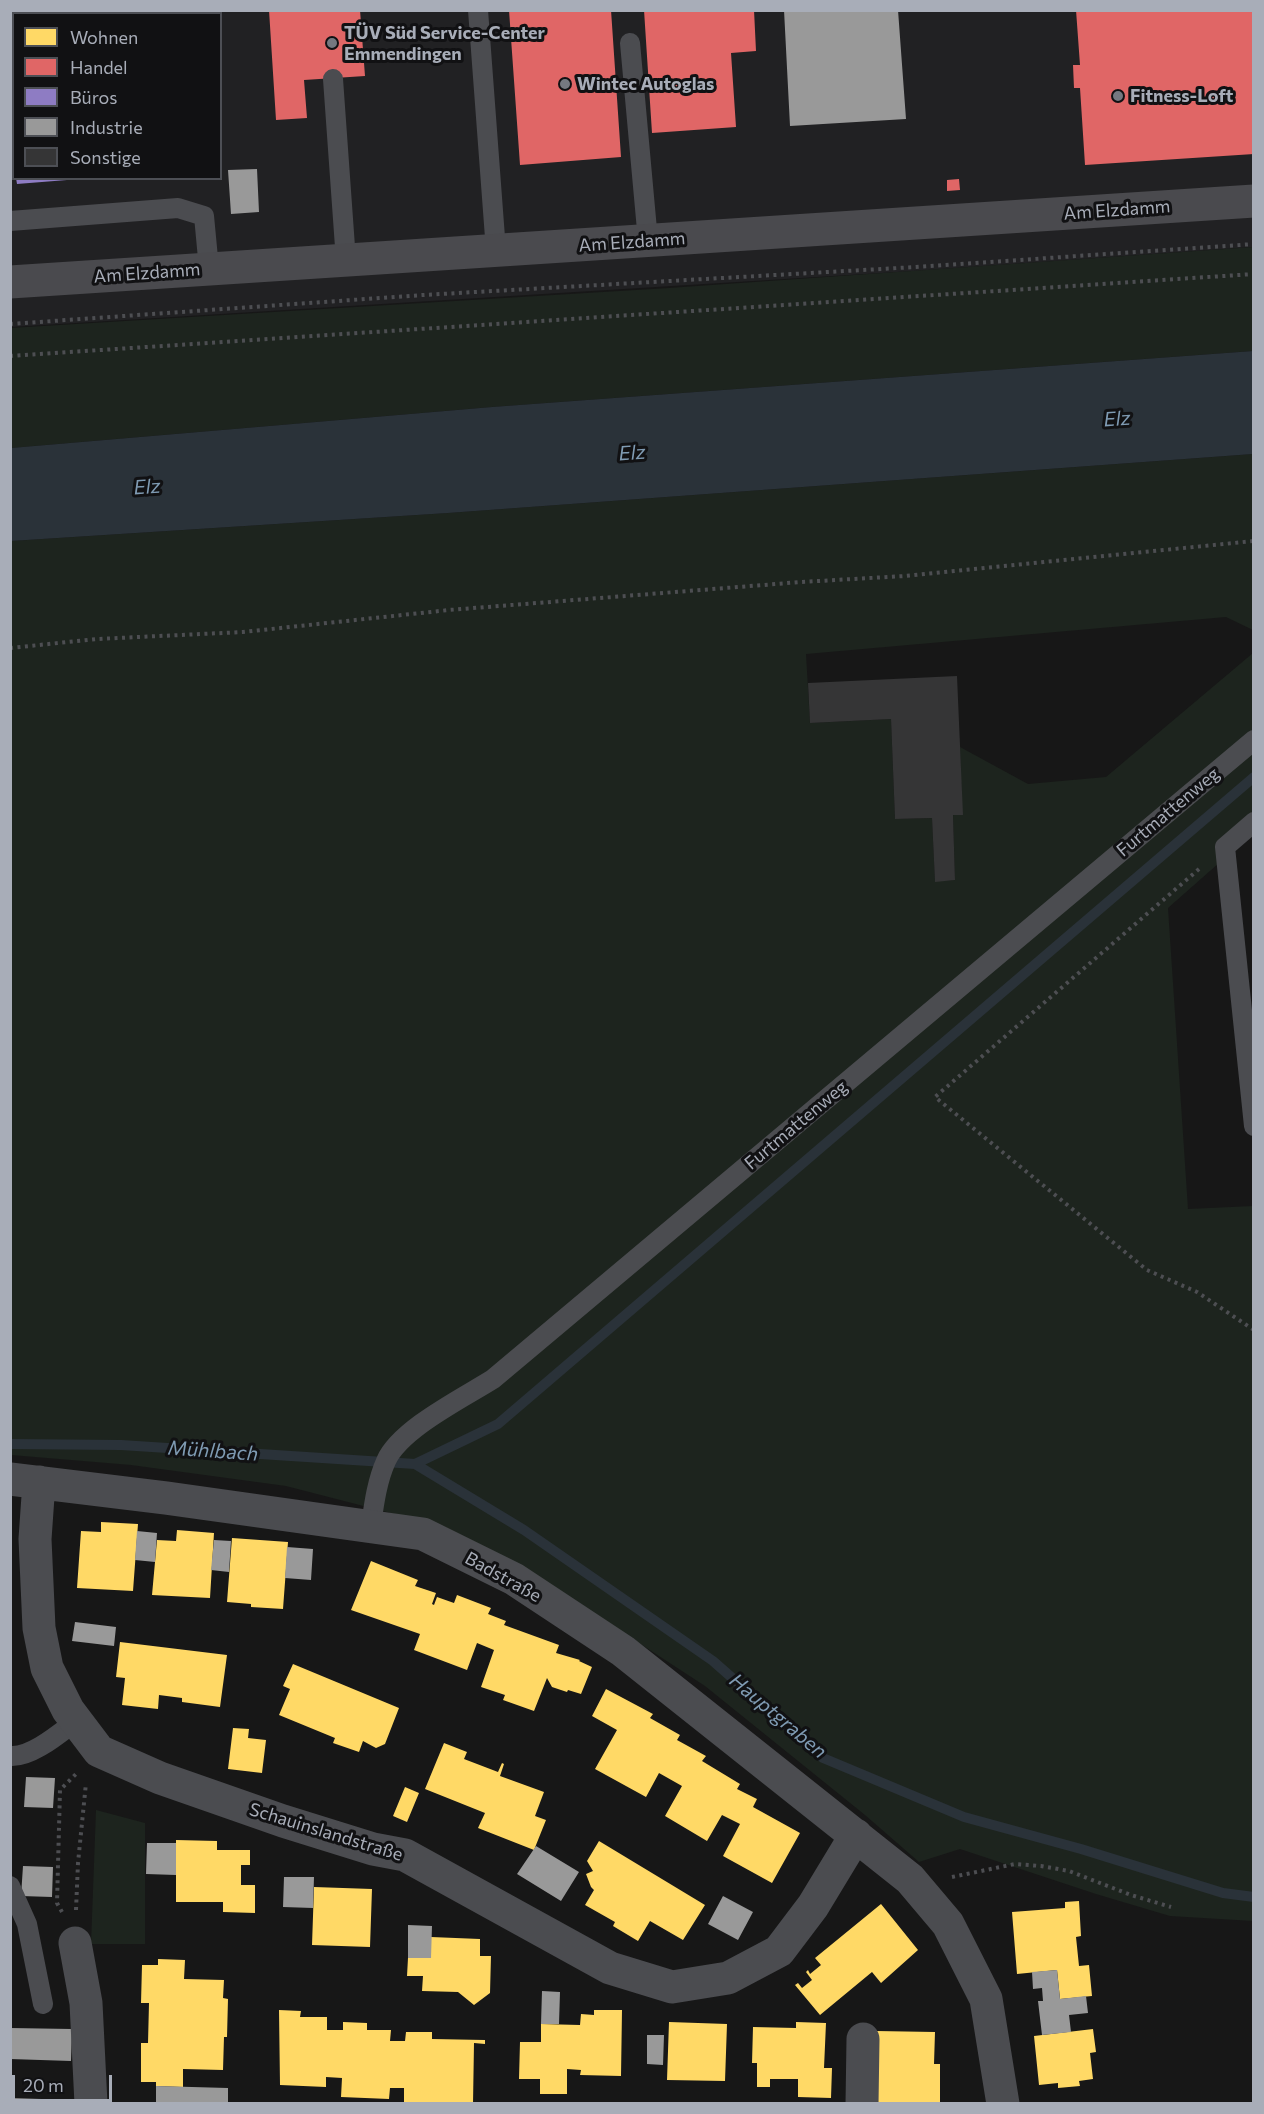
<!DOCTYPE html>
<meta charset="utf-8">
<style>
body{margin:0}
#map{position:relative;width:1264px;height:2114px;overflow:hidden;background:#171717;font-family:Commissioner,sans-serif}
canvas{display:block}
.frame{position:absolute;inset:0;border:12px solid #a8adb8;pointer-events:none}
.legend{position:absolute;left:12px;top:12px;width:210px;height:168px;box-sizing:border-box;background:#111113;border:2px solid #4d4f55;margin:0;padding:8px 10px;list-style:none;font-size:18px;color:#a8adb8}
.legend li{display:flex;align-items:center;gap:12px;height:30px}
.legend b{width:30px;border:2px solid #4d4f55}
.scale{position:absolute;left:12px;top:2075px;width:100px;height:27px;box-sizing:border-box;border:3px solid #a8adb8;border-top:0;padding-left:8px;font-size:18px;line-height:21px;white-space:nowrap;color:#a8adb8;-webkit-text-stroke:4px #111113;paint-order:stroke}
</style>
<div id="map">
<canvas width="1264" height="2114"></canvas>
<div class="frame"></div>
<ul class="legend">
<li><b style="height:16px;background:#ffd966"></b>Wohnen</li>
<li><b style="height:16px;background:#e06666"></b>Handel</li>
<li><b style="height:16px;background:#8e7cc3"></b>Büros</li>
<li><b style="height:16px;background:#999"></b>Industrie</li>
<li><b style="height:16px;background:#353536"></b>Sonstige</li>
</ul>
<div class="scale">20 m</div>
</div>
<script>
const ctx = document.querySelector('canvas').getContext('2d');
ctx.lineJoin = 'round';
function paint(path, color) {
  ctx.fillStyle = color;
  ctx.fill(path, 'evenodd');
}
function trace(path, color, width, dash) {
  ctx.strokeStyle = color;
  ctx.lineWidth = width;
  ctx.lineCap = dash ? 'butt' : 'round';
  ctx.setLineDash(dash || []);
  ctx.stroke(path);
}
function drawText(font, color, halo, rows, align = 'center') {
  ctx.font = font + ' Commissioner,sans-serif';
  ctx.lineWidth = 6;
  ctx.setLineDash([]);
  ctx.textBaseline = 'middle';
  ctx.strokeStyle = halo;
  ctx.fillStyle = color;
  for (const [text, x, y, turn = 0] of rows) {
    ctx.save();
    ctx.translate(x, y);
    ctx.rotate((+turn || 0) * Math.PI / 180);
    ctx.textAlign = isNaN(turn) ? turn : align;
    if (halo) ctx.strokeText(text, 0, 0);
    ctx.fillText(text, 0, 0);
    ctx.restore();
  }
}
const built = new Path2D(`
 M11 11H1253V247L914 271 11 327ZM14 14H220V178H14Z`);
const green = new Path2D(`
 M1253 247V351L492 407 11 448 10 328 669 288Z
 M1253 454V630L1226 617 806 654 810 723 891 719 895 819 932 818 935 881 955 880 953 815H962L960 747 1028 784 1106 777 1253 653V833L1168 908 1188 1209 1253 1206V1921L1170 1916 1096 1894 960 1849 919 1862 865 1815 705 1686 636 1641 445 1527 286 1486 131 1465 11 1455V541L448 513Z
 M96 1810 145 1823V1944H91Z`);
const water = new Path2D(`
 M1253 351V454L448 513 11 541V448L492 407Z`);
const homes = new Path2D(`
 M101 1522 138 1524 133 1591 77 1588 81 1531 101 1532Z
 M177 1530 214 1533 210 1598 152 1595 157 1540 176 1541Z
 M232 1538 288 1542 283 1609 251 1607V1604L227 1602Z
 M371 1561 418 1580 415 1586 436 1593 432 1604 434 1605 437 1597 454 1603 457 1595 491 1608 488 1614 506 1621 504 1625 559 1645 556 1653 580 1660 579 1661 592 1667 581 1694 568 1690 567 1692 552 1687 547 1678 534 1711 503 1700 505 1695 481 1687 494 1650 477 1643 467 1670 414 1650 420 1634 351 1610Z
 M120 1642 227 1655 220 1707 182 1702V1698L159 1695 158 1709 122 1705 125 1678 116 1677Z
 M293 1664 399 1708 385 1744 376 1748 363 1741 359 1752 333 1743 335 1738 279 1715 290 1689 283 1686Z
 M606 1689 653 1714 650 1718 680 1735 677 1740 706 1756 702 1761 740 1784 737 1789 757 1799 753 1807 800 1833 772 1883 723 1856 740 1824 722 1815 707 1841 665 1816 682 1786 659 1773 646 1797 595 1769 617 1730 592 1716Z
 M233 1728 249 1729 248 1738 266 1740 262 1773 228 1769Z
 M444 1743 467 1752 464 1759 498 1772 502 1763 504 1764 500 1776 544 1792 535 1816 546 1820 534 1850 478 1828 485 1813 425 1789Z
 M405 1787 419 1793 407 1822 393 1816Z
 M176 1840 217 1841V1850H250V1865H241V1885H255V1913L223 1912V1902H176Z
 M599 1841 705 1905 683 1940 650 1921 638 1941 613 1926 615 1922 585 1905 594 1890 591 1887 586 1874 593 1871 587 1861Z
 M314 1887 372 1889 370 1947 312 1945Z
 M1079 1901 1081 1936 1076 1937 1079 1966 1089 1965 1092 1996 1060 1999 1057 1970 1017 1974 1012 1912 1065 1908V1902Z
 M881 1904 918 1950 881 1983 872 1972 820 2015 795 1985 798 1983 802 1988 812 1980 806 1972 808 1970 810 1974 821 1965 815 1958Z
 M431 1937 480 1939V1956H491L490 1993 474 2005 458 1992 422 1991 423 1976H407L408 1958H431Z
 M158 1959 185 1960 184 1979 224 1980 223 1998 228 1999 227 2037H224L223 2070 183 2069V2087L156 2086V2082H141V2043H148L149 2003H141L142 1965H158Z
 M279 2010 301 2011 300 2017H327V2030H343V2022L367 2023V2030H391L390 2041H405L406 2032H432V2039L485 2040V2044L474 2043 473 2104 404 2103V2088H390L389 2099 341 2097 342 2078 326 2077V2087L280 2085Z
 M594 2010H622L621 2076 580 2075 581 2070 567 2069V2094H540V2079H519L520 2042H541V2024L580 2025 581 2014 594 2015Z
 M669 2022 727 2024 725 2081 667 2080Z
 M796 2022 826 2023 824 2068H832L831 2098 798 2097V2079H770V2087H757V2063H752L753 2027 796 2028Z
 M1093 2029 1096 2052 1090 2053 1093 2079 1079 2081 1080 2086 1058 2088V2083L1039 2085 1034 2036Z
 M876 2031 935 2032 934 2064H940V2104H875Z`);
const shops = new Path2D(`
 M269 10H360L365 76 304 80 307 118 276 120Z
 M509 10H611L621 157 520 165Z
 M644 10H754L756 51 731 53 736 127 652 133Z
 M1076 10H1254V154L1085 165 1080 88H1074L1073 65H1080Z
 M959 179 960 190 947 191V180Z`);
const offices = new Path2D(`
 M11 10H145V14H14V24H12Z
 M16 178H67V180L17 184Z`);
const industry = new Path2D(`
 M784 10H898L906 119 790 126Z
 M257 169 259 212 231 214 228 170Z
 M137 1531 157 1533 155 1562 135 1560Z
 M214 1540 231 1541 229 1572 211 1570Z
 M287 1547 313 1549 311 1580 285 1578Z
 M75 1622 116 1627 114 1646 72 1641Z
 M26 1777 55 1778 53 1808 24 1807Z
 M147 1843H176V1875L146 1874Z
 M536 1846 579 1872 561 1901 517 1874Z
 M23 1866 53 1867 52 1897 21 1896Z
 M284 1877H314L313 1908 283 1907Z
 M723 1896 753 1912 738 1940 708 1924Z
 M408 1925 432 1926 431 1958H408Z
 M1057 1970 1060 1999 1086 1996 1088 2013 1069 2015 1071 2032 1042 2035 1038 2001H1043L1042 1988 1033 1989 1032 1972Z
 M542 1991 560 1992 559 2024H541Z
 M10 2028 72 2029 71 2061 10 2059Z
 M647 2035H664L663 2065 647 2064Z
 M156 2086 228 2088V2103H156Z
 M10 2098 73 2100V2103H10Z`);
const stream = new Path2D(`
 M10 1444 121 1445 415 1464 524 1530 713 1661 823 1758 964 1817 1081 1849 1223 1893 1254 1897
 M415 1464 498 1424 1254 777`);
const building = new Path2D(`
 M957 676 963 815H953L955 880 935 882 932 818 895 819 891 719 810 723 808 683Z`);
const path = new Path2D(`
 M10 324 423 295 916 267 1254 244
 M10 356 1254 274
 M10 648 97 639 243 632 449 610 801 582 905 576 1254 541
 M1199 869 935 1097 1147 1270 1197 1292 1254 1330
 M952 1877 1015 1864 1041 1866 1069 1871 1131 1895 1171 1907
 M76 1910 78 1863 86 1783
 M62 1912 57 1903 60 1790 76 1774`);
const lane = new Path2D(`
 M478 10 496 251
 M630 43 648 241
 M333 79 346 261
 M10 221 178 208 204 216 209 269
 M1254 822 1225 847 1254 1126
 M371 1525C374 1504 377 1481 386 1461 400 1429 463 1398 493 1379L1254 740
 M10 1756C31 1758 60 1733 76 1721
 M10 1886 27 1924 43 2004`);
const street = new Path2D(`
 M10 1479 166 1498 423 1534 514 1579 623 1651 910 1879 948 1924 986 1999 1003 2104
 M39 1482 35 1539 39 1628 47 1668 68 1710 99 1751 160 1778 283 1821 373 1849 405 1855 610 1968 672 1987 728 1978 779 1951 813 1906 856 1835
 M75 1943 86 2003 91 2104
 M862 2104 863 2039`);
const secondary = new Path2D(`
 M10 282 1254 201`);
const markers = [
 [332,43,6,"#757880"],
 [565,84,6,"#757880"],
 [1118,96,6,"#757880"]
];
const poiNames = [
 ["TÜV Süd Service-Center",344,33],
 ["Emmendingen",344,54],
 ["Wintec Autoglas",577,84],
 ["Fitness-Loft",1130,96]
];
const streetNames = [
 ["Am Elzdamm",1117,210,-4],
 ["Am Elzdamm",632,242,-4],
 ["Am Elzdamm",147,273,-4],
 ["Furtmattenweg",1168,812,-40],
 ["Furtmattenweg",796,1125,-40],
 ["Badstraße",503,1577,29],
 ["Schauinslandstraße",326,1832,17]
];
const waterNames = [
 ["Elz",1117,419,-4],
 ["Elz",632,453,-4],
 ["Elz",147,487,-4],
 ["Mühlbach",213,1451,4],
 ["Hauptgraben",778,1716,40]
];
paint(built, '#212123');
paint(green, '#1d241e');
paint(water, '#2a3239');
paint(homes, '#ffd966');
paint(shops, '#e06666');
paint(offices, '#8e7cc3');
paint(industry, '#999');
trace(stream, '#2a3239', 10);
paint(building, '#353536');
trace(path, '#4d4e52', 4, [3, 4.5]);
trace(lane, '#4b4c50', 20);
trace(street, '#4b4c50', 33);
trace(secondary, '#4a4a4e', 33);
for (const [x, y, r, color] of markers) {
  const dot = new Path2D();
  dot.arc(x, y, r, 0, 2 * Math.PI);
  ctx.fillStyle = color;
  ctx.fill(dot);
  trace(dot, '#111113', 2);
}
drawText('bold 18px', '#a8adb8', '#111113', poiNames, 'left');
drawText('18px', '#a8adb8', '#111113', streetNames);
drawText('italic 20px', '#7f9bb3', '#111113', waterNames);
</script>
